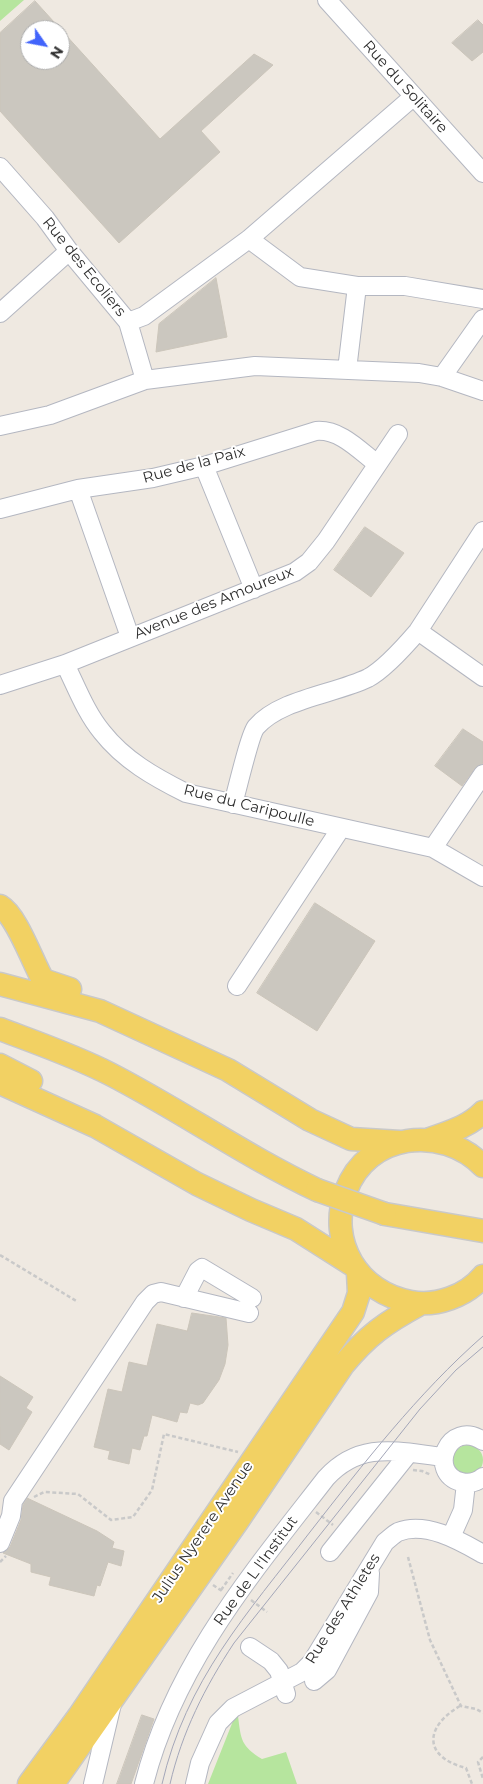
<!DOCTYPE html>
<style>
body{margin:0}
#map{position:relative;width:483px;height:1784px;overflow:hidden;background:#efe9e1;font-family:Montserrat,sans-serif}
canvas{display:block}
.north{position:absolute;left:20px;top:20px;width:50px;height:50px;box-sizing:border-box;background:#fff;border:1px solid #ababab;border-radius:50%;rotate:123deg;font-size:14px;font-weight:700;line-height:20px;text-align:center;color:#2e2e2e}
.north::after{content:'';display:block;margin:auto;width:18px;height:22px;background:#4264fb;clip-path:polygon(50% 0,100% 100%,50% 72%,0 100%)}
</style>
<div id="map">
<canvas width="483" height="1784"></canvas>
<div class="north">N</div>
</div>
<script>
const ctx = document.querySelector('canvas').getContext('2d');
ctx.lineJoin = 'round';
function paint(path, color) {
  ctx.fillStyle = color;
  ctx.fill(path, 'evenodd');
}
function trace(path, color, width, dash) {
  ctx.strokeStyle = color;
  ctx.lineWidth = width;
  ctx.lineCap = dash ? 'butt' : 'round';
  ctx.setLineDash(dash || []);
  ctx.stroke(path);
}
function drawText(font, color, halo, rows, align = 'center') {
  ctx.font = font + ' Montserrat,sans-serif';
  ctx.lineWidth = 4;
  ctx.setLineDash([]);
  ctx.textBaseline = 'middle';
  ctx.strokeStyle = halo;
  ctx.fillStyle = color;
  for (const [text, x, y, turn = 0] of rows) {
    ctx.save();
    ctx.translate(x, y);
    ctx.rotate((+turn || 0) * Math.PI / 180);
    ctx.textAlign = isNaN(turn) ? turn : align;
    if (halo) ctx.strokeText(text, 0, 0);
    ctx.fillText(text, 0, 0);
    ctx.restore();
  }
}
const green = new Path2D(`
 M0 0H24L0 21Z
 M453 1460a15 15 0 1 1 30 0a15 15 0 1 1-30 0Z
 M238 1716C241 1740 241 1746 262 1759L286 1752 297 1784H208L233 1721Z`);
const building = new Path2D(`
 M35 1 160 139 254 54 273 65 201 131 220 152 119 243 0 111V33ZM30 30H60V60H30Z
 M478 20 483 25V52L472 61 452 43Z
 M216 278 227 337 156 352 159 324Z
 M365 527 404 553 371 597 334 570Z
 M463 729 483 742V763L475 768 462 786 435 766Z
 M315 903 375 941 317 1031 257 993Z
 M192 1313 226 1318 228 1345 225 1364 219 1380 203 1403 198 1405 190 1403 187 1413 180 1412 177 1422 152 1415 147 1436H144L140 1450 132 1448 129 1464 108 1459 110 1451 94 1447 108 1389 122 1392 129 1362 147 1366 157 1324 187 1331Z
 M0 1376 33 1397 26 1408 32 1412 9 1450 0 1444Z
 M27 1498 97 1531 114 1542 112 1548 124 1551 121 1566 108 1562 100 1586 97 1585 94 1596 49 1585 51 1577 31 1572V1564L3 1553 10 1547 21 1520 23 1505Z
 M142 1715 154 1719 149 1733 131 1784H117Z`);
const path = new Path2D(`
 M0 1255 78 1302
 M413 1470 422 1471 431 1475
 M34 1497 44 1492 78 1494 111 1520 133 1517 152 1490 164 1434 238 1452
 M316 1512 333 1525
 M408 1557 430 1640 461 1706 476 1709 483 1713
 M0 1562 6 1556
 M213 1585 222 1591
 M221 1590 233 1573
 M251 1600 267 1612
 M460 1706C424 1727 423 1757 466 1768L472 1784
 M483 1757 478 1762 483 1779`);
const minor = new Path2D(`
 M327 0 483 173
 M0 167 45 218 69 251 128 322 145 380
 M249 239 300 277 357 286H405L483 299
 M0 313 69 251
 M128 322 144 316 249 239 413 97
 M347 370 357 286
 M442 377 483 319
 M0 426 50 415 145 380 255 366 419 373 442 377 483 391
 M204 466 254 589
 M78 489 130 637
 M0 509 78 489 153 478 204 466 316 431C340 429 359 450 377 464
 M418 631 483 677
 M65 664C76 686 86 713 102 732 124 760 154 777 186 793L433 848 483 877
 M0 685 65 664 295 572 309 562 326 541 398 434
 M233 804C237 790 250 734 256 727 280 699 335 694 368 678 385 669 406 645 418 631L483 531
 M433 848 483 774
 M237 986 341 828
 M184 1298 198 1271 202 1268 252 1298
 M483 1441C448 1418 427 1473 461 1482 469 1484 477 1482 483 1477
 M451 1537 463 1510 466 1483
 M0 1543 11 1516 13 1501 145 1302 153 1294 161 1292 249 1313
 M330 1552 409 1453
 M250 1647 271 1661 279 1671 286 1694
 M314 1681 327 1670 369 1592 370 1573
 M93 1784 112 1704
 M144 1784C174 1665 253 1572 326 1478 361 1440 398 1452 444 1457
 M195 1784 200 1763 218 1723 233 1708 302 1672 312 1662 385 1542C389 1539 394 1534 398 1532 426 1521 460 1541 483 1554`);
const major = new Path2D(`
 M0 906C17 916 32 961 43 980L70 989
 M0 984 100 1011 228 1070 310 1120 351 1139 400 1142
 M0 1029C37 1043 75 1056 110 1074 180 1110 245 1156 317 1190
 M0 1065 31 1081
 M0 1083 95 1126 197 1184 251 1210 296 1229 351 1264
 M430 1139C449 1132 468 1127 483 1112
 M483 1166C442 1124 367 1133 346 1191 327 1243 359 1293 411 1302 436 1307 466 1296 483 1276
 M385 1214 483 1231
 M29 1784 79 1716 353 1312 359 1293 358 1273
 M53 1784 237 1522 343 1365C368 1335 385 1323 420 1304`);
const tram = new Path2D(`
 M162 1784C186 1680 247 1614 310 1532 364 1463 417 1394 483 1336
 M170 1784C182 1732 205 1687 234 1643L420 1409 456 1370 483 1347`);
const majorBridge = new Path2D(`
 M317 1190 385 1214`);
const streetNames = [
 ["Rue du Solitaire",405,87,48],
 ["Rue des Ecoliers",84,267,51],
 ["Rue de la Paix",194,465,-15],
 ["Avenue des Amoureux",214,603,-22],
 ["Rue du Caripoulle",249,806,14],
 ["Julius Nyerere Avenue",203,1532,-56],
 ["Rue de L l'Institut",256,1571,-54],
 ["Rue des Athletes",343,1609,-58]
];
paint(green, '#b6e59e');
paint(building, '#cbc7bf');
trace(building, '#cbc5ba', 1);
trace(minor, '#b4b7c1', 20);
trace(major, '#c9c9c9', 25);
trace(path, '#c9c9c9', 2.5, [4, 2.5]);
trace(minor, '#fff', 18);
trace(major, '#f2d163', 22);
trace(tram, '#a3a6b8', 1);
trace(majorBridge, '#c9c9c9', 25, []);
trace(majorBridge, '#f2d163', 22);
drawText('15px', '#2e2e2e', '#fff', streetNames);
</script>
